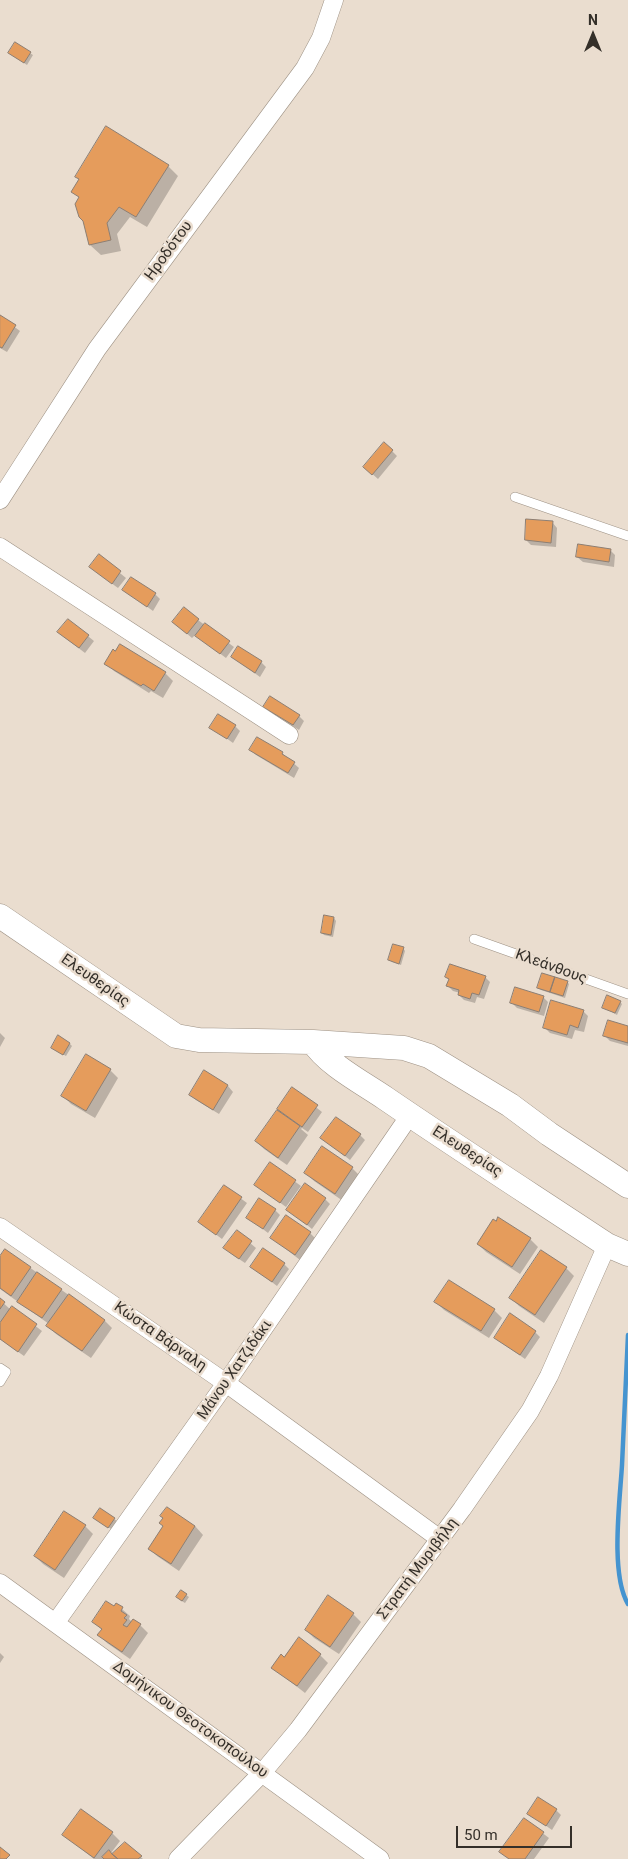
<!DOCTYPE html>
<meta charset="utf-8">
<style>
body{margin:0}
#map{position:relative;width:628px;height:1859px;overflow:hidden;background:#eaddcf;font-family:Roboto,sans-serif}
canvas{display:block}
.north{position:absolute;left:568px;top:10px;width:50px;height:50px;-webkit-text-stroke:4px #eaddcf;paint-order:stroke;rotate:0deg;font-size:14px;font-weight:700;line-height:20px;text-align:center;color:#342f29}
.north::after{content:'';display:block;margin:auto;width:18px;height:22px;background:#342f29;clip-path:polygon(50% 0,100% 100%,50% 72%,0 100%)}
.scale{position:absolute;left:456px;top:1826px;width:116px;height:22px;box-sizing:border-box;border:2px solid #342f29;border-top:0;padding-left:6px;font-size:15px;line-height:18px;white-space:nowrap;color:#342f29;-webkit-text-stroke:4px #eaddcf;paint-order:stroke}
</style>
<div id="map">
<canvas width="628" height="1859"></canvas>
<div class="north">N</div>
<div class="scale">50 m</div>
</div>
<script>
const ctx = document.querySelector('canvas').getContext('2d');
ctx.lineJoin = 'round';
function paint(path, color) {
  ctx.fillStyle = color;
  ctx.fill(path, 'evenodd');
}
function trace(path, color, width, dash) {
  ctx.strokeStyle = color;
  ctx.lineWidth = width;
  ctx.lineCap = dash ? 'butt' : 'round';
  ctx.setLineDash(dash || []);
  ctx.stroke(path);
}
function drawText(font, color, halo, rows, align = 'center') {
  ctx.font = font + ' Roboto,sans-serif';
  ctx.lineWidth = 5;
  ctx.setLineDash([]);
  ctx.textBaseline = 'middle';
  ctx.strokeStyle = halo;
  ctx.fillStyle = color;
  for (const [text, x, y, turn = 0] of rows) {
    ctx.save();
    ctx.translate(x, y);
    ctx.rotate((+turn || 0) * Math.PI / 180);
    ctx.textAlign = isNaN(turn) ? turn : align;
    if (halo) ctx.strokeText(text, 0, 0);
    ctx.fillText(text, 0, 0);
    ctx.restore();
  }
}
const shadow = new Path2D(`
 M15 44 33 55 27 65 12 55Z
 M168 166 178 176 147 227 130 217 117 234 121 251 101 255 90 245 80 198 73 192 80 180 76 176Z
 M0 316 20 331 7 352 0 348Z
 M392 451 397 456 378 479 370 472Z
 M552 522 557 528 556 547 531 545 526 540Z
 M610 550 615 555 614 567 583 562 577 557Z
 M99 556 126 578 118 588 96 572Z
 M124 590 155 594 160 599 153 611Z
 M68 620 94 641 85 653 64 637Z
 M198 620 234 647 226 658 195 635 192 638 173 622Z
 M232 657 261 662 266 667 260 677Z
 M106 663 165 673 173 681 163 698 151 691 149 693 114 671Z
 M265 707 299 716 304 721 299 730 270 712Z
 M235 726 240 731 233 743 211 727Z
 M251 750 282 753 299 768 294 778 256 755Z
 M334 918 336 921 333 937 324 935 322 933Z
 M403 948 405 951 401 965 392 962 390 960Z
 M446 977H485L490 982 484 999 477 997 475 1003 464 1000 459 995 460 993 453 991 448 986 450 980Z
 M567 982 569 984 565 998 541 990 538 988Z
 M543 997 548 1002 544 1016 517 1008 512 1003Z
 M620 1002 622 1004 617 1015 603 1007Z
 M583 1011 588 1016 584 1032 575 1030 572 1039 550 1033 544 1027Z
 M628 1027V1046L610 1041 605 1036Z
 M0 1033 5 1038 0 1047Z
 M70 1044 72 1046 66 1056 55 1050Z
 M110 1070 118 1078 95 1118 71 1104 63 1096Z
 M204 1072 228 1086 233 1092 219 1114 196 1100 191 1095Z
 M293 1089 322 1112 308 1132 302 1128 301 1129 308 1135 287 1165 264 1149 256 1141Z
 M360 1135 365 1140 350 1160 322 1138Z
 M323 1148 352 1168 360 1176 343 1201 314 1181 306 1173Z
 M271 1164 301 1186 286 1207 256 1185Z
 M224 1186 247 1203 222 1239 199 1222Z
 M325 1199 330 1204 312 1229 288 1210Z
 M275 1210 280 1215 268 1233 247 1217Z
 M237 1232 256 1248 245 1263 230 1253Z
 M310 1233 315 1238 300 1260 272 1238Z
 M530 1239 538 1247 520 1274 486 1252 478 1244Z
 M5 1250 104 1320 112 1328 91 1358 56 1334 48 1326 49 1324 0 1289V1258Z
 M542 1252 566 1268 574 1276 544 1323 519 1306 511 1298Z
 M284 1264 289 1269 277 1286 252 1267Z
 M0 1300 11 1310 12 1308 42 1331 24 1356 0 1339Z
 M436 1302 494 1310 502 1318 489 1338 444 1310Z
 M535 1332 540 1337 525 1359 495 1338Z
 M114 1519 117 1521 111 1529 97 1520Z
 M85 1526 93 1534 64 1578 43 1564 35 1556Z
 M195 1526 203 1535 179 1571 157 1556 149 1548Z
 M182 1592 189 1597 185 1603 180 1600Z
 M116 1604 130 1616 129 1619 132 1622 133 1621 140 1625 148 1633 130 1659 107 1643 99 1635 102 1630 94 1622Z
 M353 1614 361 1622 339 1654 314 1638 306 1630Z
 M0 1653 4 1657 0 1663Z
 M320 1655 328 1663 305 1693 273 1668 284 1658Z
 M556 1810 561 1815 552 1830 529 1814Z
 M524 1819 549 1838 534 1859H509L501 1852Z
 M112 1833 120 1841 108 1857 125 1843 143 1859H94L64 1835Z`);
const stream = new Path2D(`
 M628 1335C626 1378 624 1421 622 1465 620 1500 610 1574 628 1604`);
const building = new Path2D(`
 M15 42 31 52 24 63 8 53Z
 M106 126 169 165 136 217 119 207 107 223 111 240 89 245 83 221 79 217 75 204 79 197 71 192 79 179 75 177Z
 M0 315 16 325 2 348 0 347Z
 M384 442 393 450 372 475 363 467Z
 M526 519 553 521 551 543 525 540Z
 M578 544 611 549 609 562 576 557Z
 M99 554 121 571 112 584 89 567Z
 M131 577 156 593 147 607 122 590Z
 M184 607 199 619 187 634 172 622Z
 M68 619 89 635 79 648 57 632Z
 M205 623 230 641 220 654 195 636Z
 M120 644 166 672 154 691 143 684 141 686 104 664 113 649 115 651Z
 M238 646 262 661 255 673 231 657Z
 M270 696 300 715 293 725 263 707Z
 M218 714 236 725 227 739 209 728Z
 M257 737 283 752 282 754 295 762 288 773 249 750Z
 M324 915 334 917 331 935 321 933Z
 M393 944 404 947 399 964 388 960Z
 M450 964 486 976 479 995 472 993 470 999 458 995 459 990 446 986 449 979 445 977Z
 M542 973 555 977 550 992 537 988Z
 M555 977 568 981 563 996 550 992Z
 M515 987 544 996 539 1012 510 1003Z
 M607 995 621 1001 615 1013 602 1008Z
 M551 1000 584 1010 578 1028 570 1025 567 1035 543 1028Z
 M608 1020 628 1026V1043L603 1036Z
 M58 1035 70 1043 63 1055 51 1048Z
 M86 1054 111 1069 86 1111 61 1096Z
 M204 1070 228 1085 213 1110 189 1095Z
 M292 1087 318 1105 302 1127 277 1109Z
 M277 1110 300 1126 278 1158 255 1141Z
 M336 1117 361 1134 345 1156 320 1138Z
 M322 1146 353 1167 335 1194 304 1173Z
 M270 1162 296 1180 280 1203 254 1185Z
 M305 1183 326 1198 307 1225 286 1210Z
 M224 1185 242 1197 216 1235 198 1222Z
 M259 1198 276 1209 263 1229 246 1218Z
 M286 1215 311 1232 295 1255 270 1238Z
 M498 1217 531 1238 512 1267 477 1244 493 1219 496 1221Z
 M237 1230 252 1241 239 1259 223 1248Z
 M263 1248 285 1263 272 1282 250 1267Z
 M5 1249 31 1267 11 1296 0 1288V1256Z
 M541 1250 567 1267 535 1315 509 1298Z
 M37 1272 62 1289 42 1318 17 1302Z
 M449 1280 495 1309 481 1331 434 1302Z
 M69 1294 105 1320 82 1351 46 1326Z
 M0 1298 5 1302 0 1309Z
 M12 1306 37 1324 18 1352 0 1339V1323Z
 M510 1313 536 1331 520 1355 494 1338Z
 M167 1507 195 1526 171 1564 148 1549 163 1526 159 1523 163 1518 160 1516Z
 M100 1508 115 1518 108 1528 93 1518Z
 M64 1511 86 1525 55 1570 34 1556Z
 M181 1590 187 1594 182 1601 176 1597Z
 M328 1595 354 1613 330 1647 305 1630Z
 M106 1601 114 1606 116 1603 123 1607 121 1611 127 1615 124 1618 127 1620 123 1625 127 1627 133 1619 141 1624 122 1652 97 1635 102 1629 92 1622Z
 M299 1637 321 1654 297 1686 271 1668 281 1654 284 1657Z
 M538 1797 557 1809 546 1826 527 1814Z
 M81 1809 113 1832 94 1858 62 1835Z
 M524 1818 544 1832 525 1859H509L499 1852Z
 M125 1842 142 1856 138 1859H118L112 1854Z
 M0 1847 10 1855 6 1859H0Z
 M109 1850 112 1854 118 1859H104L102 1857Z`);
const lane = new Path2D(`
 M515 497 628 536
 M474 939 628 994
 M0 1368 6 1372 0 1382`);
const street = new Path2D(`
 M0 500 97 349 305 68 321 38 334 0
 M0 547 289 735
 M0 1227 226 1383 440 1539
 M0 1583 380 1859
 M56 1622 226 1383 410 1115
 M178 1859 262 1773 298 1730 462 1509 530 1411 549 1376 607 1245`);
const secondary = new Path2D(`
 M0 916 176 1036 199 1040 313 1042 404 1048 429 1056 510 1105 549 1134 628 1186
 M313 1042C327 1064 363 1083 385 1098 458 1148 533 1196 607 1245L628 1254`);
const streetNames = [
 ["Ηροδότου",169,251,-54],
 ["Κλεάνθους",551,967,20],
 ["Ελευθερίας",95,981,35],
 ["Ελευθερίας",467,1152,33],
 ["Κώστα Βάρναλη",160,1337,35],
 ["Μάνου Χατζιδάκι",235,1370,-55],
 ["Στρατή Μυριβήλη",418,1569,-53],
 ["Δομήνικου Θεοτοκοπούλου",190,1720,36]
];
paint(shadow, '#0003');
trace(stream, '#4594d0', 4.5);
paint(building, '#e59c5c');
trace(building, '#8c7e73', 1);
trace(lane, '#9d9184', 10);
trace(street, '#9d9184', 19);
trace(secondary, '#9d9184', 25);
trace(lane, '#fff', 9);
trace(street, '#fff', 18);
trace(secondary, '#fff', 24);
drawText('15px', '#342f29', '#eaddcf', streetNames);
</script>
